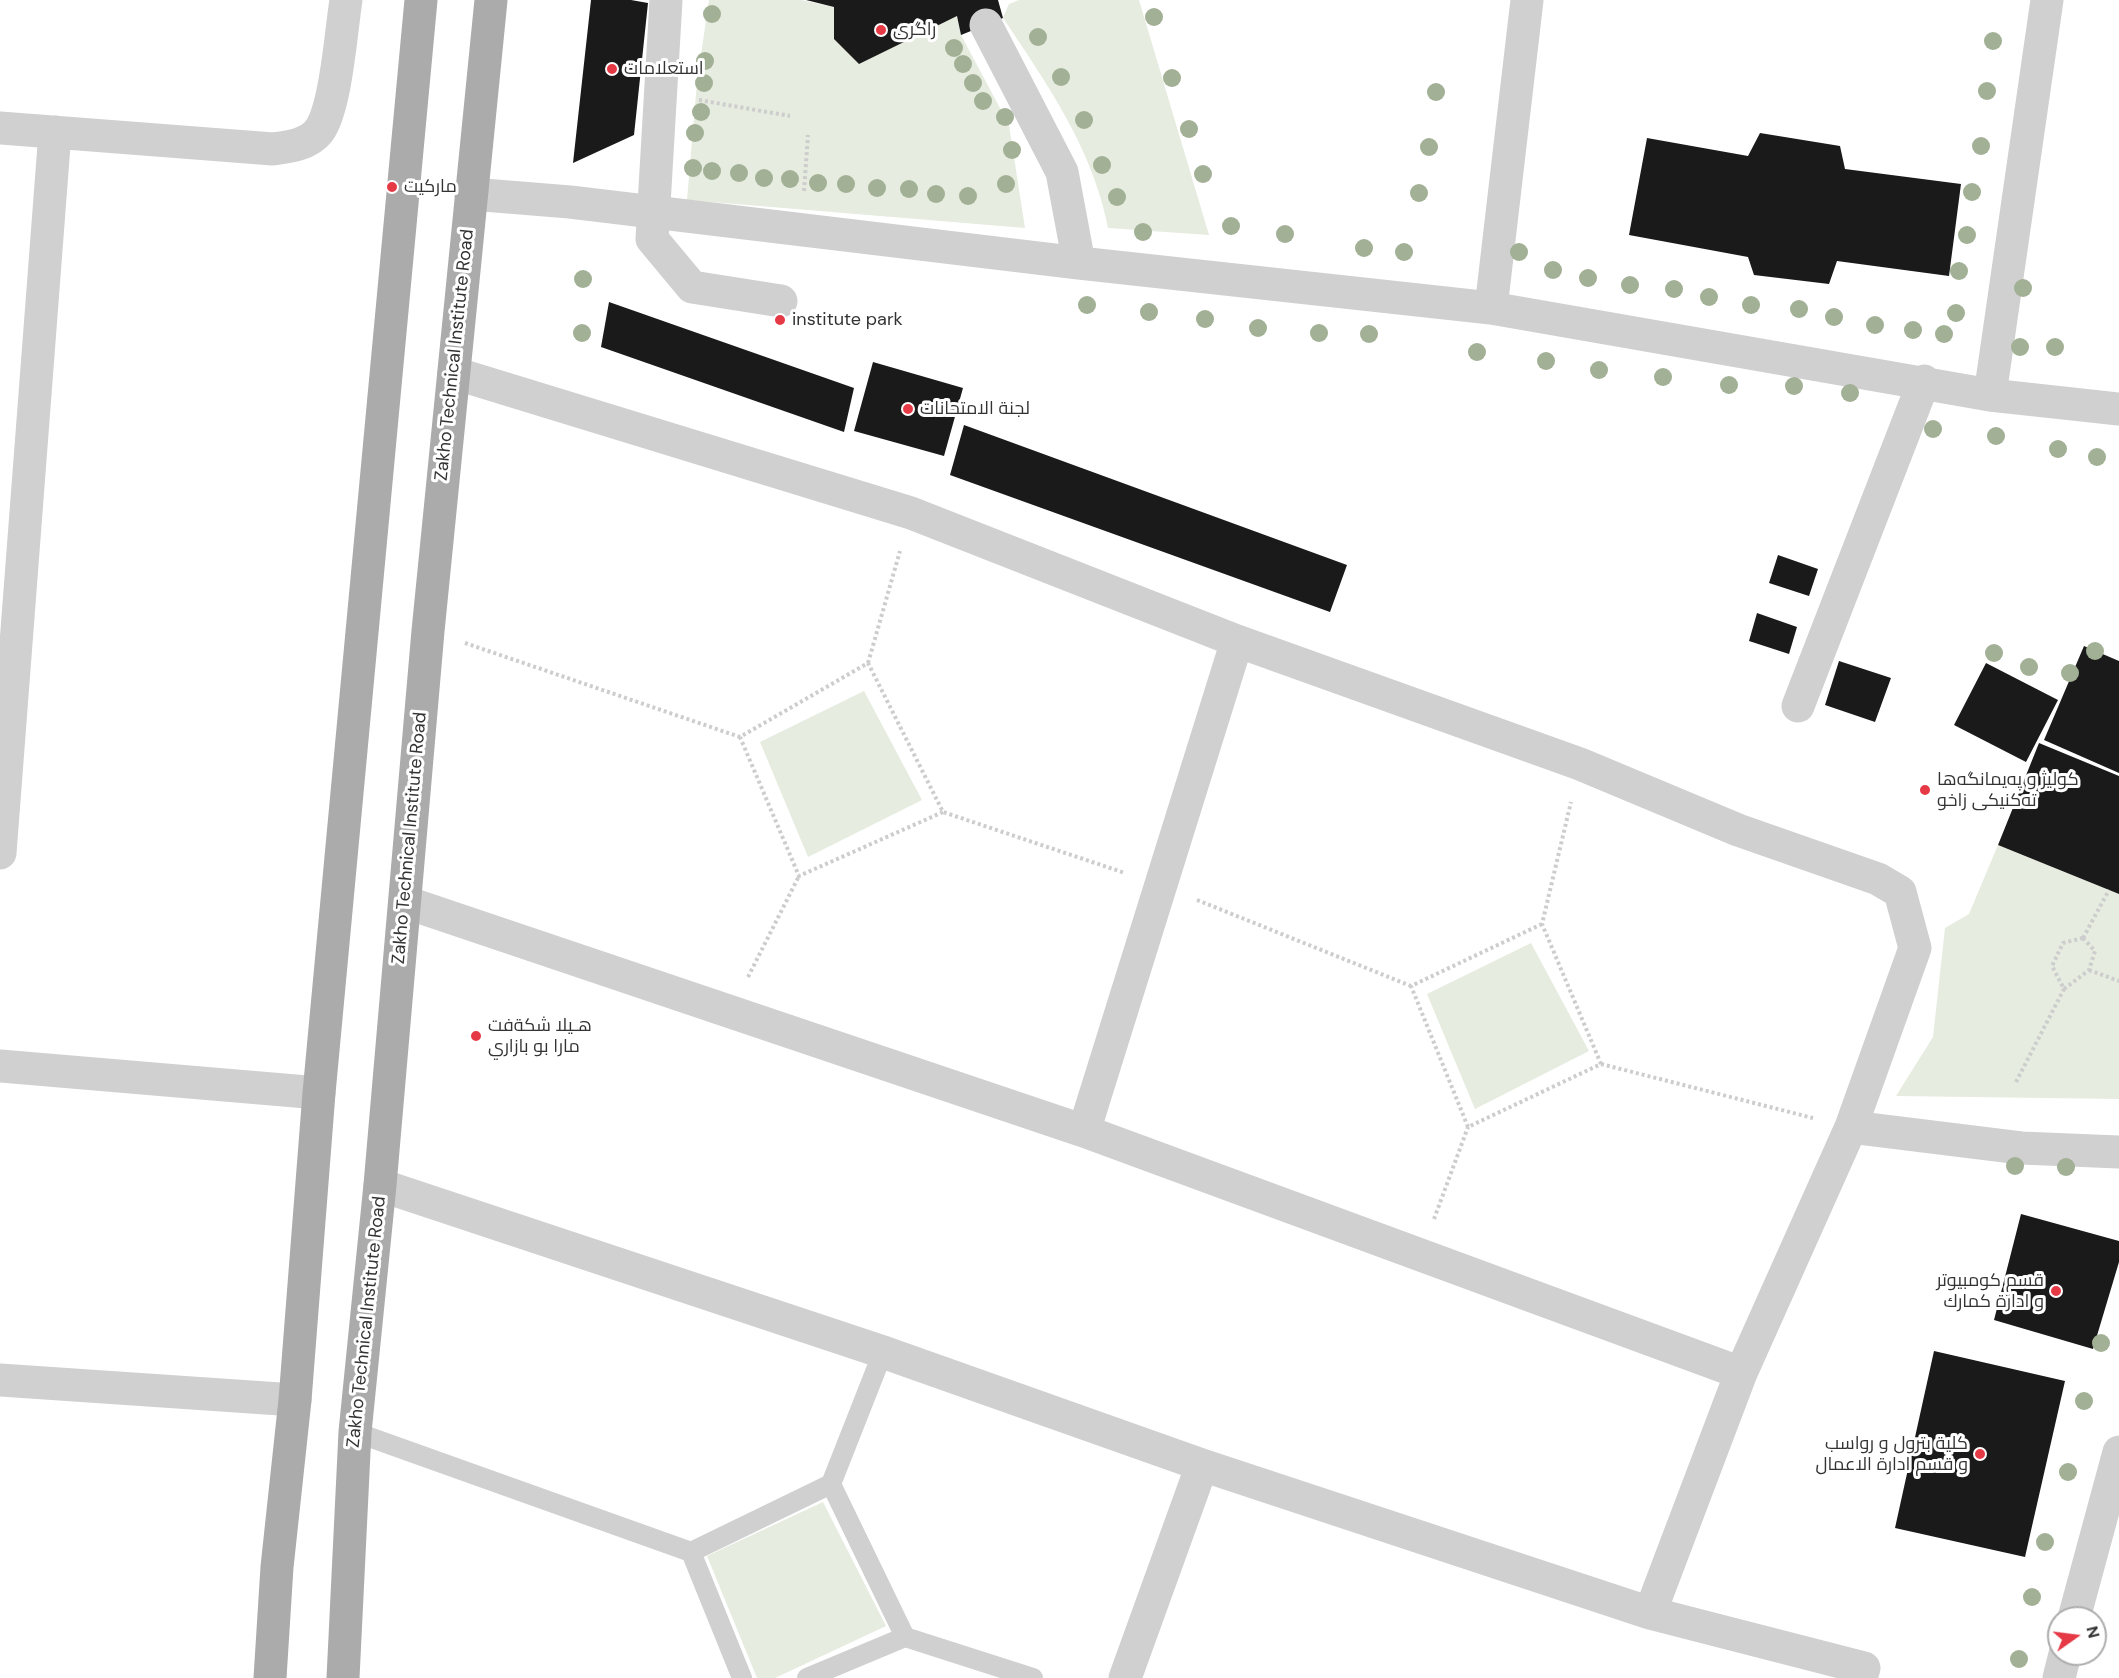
<!DOCTYPE html>
<meta charset="utf-8">
<style>
body{margin:0}
#map{position:relative;width:2119px;height:1678px;overflow:hidden;background:#fff;font-family:"DM Sans",sans-serif}
canvas{display:block}
.north{position:absolute;left:2047px;top:1606px;width:60px;height:60px;box-sizing:border-box;background:#fff;border:2px solid #adadad;border-radius:50%;rotate:76deg;font-size:16px;font-weight:700;line-height:24px;text-align:center;color:#333}
.north::after{content:'';display:block;margin:auto;width:21px;height:27px;background:#e63946;clip-path:polygon(50% 0,100% 100%,50% 72%,0 100%)}
</style>
<div id="map">
<canvas width="2119" height="1678"></canvas>
<div class="north">N</div>
</div>
<script>
const ctx = document.querySelector('canvas').getContext('2d');
ctx.lineJoin = 'round';
function paint(path, color) {
  ctx.fillStyle = color;
  ctx.fill(path, 'evenodd');
}
function trace(path, color, width, dash) {
  ctx.strokeStyle = color;
  ctx.lineWidth = width;
  ctx.lineCap = dash ? 'butt' : 'round';
  ctx.setLineDash(dash || []);
  ctx.stroke(path);
}
function drawText(font, color, halo, rows, align = 'center') {
  ctx.font = font + ' "DM Sans",Cairo,sans-serif';
  ctx.lineWidth = 6;
  ctx.setLineDash([]);
  ctx.textBaseline = 'middle';
  ctx.strokeStyle = halo;
  ctx.fillStyle = color;
  for (const [text, x, y, turn = 0] of rows) {
    ctx.save();
    ctx.translate(x, y);
    ctx.rotate((+turn || 0) * Math.PI / 180);
    ctx.textAlign = isNaN(turn) ? turn : align;
    if (halo) ctx.strokeText(text, 0, 0);
    ctx.fillText(text, 0, 0);
    ctx.restore();
  }
}
const green = new Path2D(`
 M709 0H801L834 7V39L957 16 961 35 1009 125 1025 228 687 200 697 82Z
 M1019 0H1139L1209 235 1108 228C1093 149 1047 84 1003 18L1009 4Z
 M864 691 922 800 808 857 760 742Z
 M1998 845 2119 894V1099L1896 1096 1933 1037 1945 928 1969 914Z
 M1531 943 1589 1051 1475 1109 1427 994Z
 M823 1502 886 1626 775 1678H757L707 1556Z`);
const building = new Path2D(`
 M591 0H631L648 3 634 135 573 163Z
 M806 0H998L1003 18 961 35 957 16 859 64 834 39V7Z
 M1760 133 1840 146 1845 169 1961 184 1949 276 1837 261 1829 284 1754 275 1748 257 1629 235 1647 138 1748 156Z
 M609 302 854 388 844 432 601 347Z
 M873 362 963 388 944 456 854 431Z
 M964 425 1347 565 1330 612 950 475Z
 M1778 555 1818 569 1809 596 1769 583Z
 M1757 613 1797 627 1789 654 1749 641Z
 M2084 646 2119 661V773L2044 740Z
 M1839 661 1891 678 1875 722 1825 705Z
 M1986 663 2058 700 2026 762 1954 725Z
 M2039 743 2119 776V894L1998 845Z
 M2021 1214 2119 1241V1262L2093 1349 1994 1320Z
 M1934 1351 2065 1381 2025 1557 1895 1528Z`);
const path = new Path2D(`
 M699 100 790 116
 M804 191 808 135
 M465 643 740 737
 M868 663 900 551
 M943 812 799 876 740 737 868 663 943 812 1125 873
 M1197 900 1411 986
 M1542 924 1411 986 1468 1127 1601 1064 1542 924 1571 802
 M2083 938 2095 951 2089 970 2064 989 2052 966 2063 943Z
 M2083 938 2109 890
 M2089 970 2119 981
 M748 977 799 876
 M1601 1064 1813 1118
 M2016 1082 2064 989
 M1434 1219 1468 1127`);
const service = new Path2D(`
 M355 1432 691 1552 742 1678
 M831 1484 883 1352
 M691 1552 831 1484 905 1637
 M807 1678 905 1637 1033 1678`);
const minor = new Path2D(`
 M666 0 652 239 692 287 781 301
 M986 25 1062 172 1079 263
 M0 128 273 149C288 147 308 145 319 131 336 108 341 31 346 0
 M471 194 570 202 1079 263 1491 308 1990 395 2119 409
 M1491 308 1527 0
 M1990 395 2047 0
 M1798 706 1924 381
 M0 853 55 132
 M405 902 1084 1131 1741 1373
 M0 1066 319 1093
 M1851 1127 2021 1148 2119 1152
 M1084 1131 1237 641
 M380 1185 883 1352 1202 1465 1650 1613 1741 1373 1851 1127 1915 948 1900 892 1878 879 1738 830 1580 764 1237 641 911 513 454 373
 M0 1380 295 1400
 M1650 1613 1864 1668 1861 1678
 M2074 1618 2119 1452
 M1125 1678 1202 1465
 M2059 1678 2065 1654`);
const primary = new Path2D(`
 M270 1678 277 1567 295 1400 319 1093 421 0
 M343 1678 355 1432 380 1185 428 631 491 0`);
const trees = [
 [712,14],
 [1154,17],
 [1038,37],
 [1993,41],
 [954,48],
 [705,61],
 [963,64],
 [1061,77],
 [1172,78],
 [704,83],
 [973,83],
 [1987,91],
 [1436,92],
 [983,101],
 [701,112],
 [1005,117],
 [1084,120],
 [1189,129],
 [695,133],
 [1981,146],
 [1429,147],
 [1012,150],
 [1102,165],
 [693,168],
 [712,171],
 [739,173],
 [1203,174],
 [764,178],
 [790,179],
 [818,183],
 [846,184],
 [1006,184],
 [877,188],
 [909,189],
 [1972,192],
 [1419,193],
 [936,194],
 [968,196],
 [1117,197],
 [1231,226],
 [1143,232],
 [1285,234],
 [1967,235],
 [1364,248],
 [1404,252],
 [1519,252],
 [1553,270],
 [1959,271],
 [1588,278],
 [583,279],
 [1630,285],
 [2023,288],
 [1674,289],
 [1709,297],
 [1087,305],
 [1751,305],
 [1799,309],
 [1149,312],
 [1956,313],
 [1834,317],
 [1205,319],
 [1875,325],
 [1258,328],
 [1913,330],
 [582,333],
 [1319,333],
 [1369,334],
 [1944,334],
 [2020,347],
 [2055,347],
 [1477,352],
 [1546,361],
 [1599,370],
 [1663,377],
 [1729,385],
 [1794,386],
 [1850,393],
 [1933,429],
 [1996,436],
 [2058,449],
 [2097,457],
 [2095,651],
 [1994,653],
 [2029,667],
 [2070,673],
 [2015,1166],
 [2066,1167],
 [2101,1343],
 [2084,1401],
 [2068,1472],
 [2045,1542],
 [2032,1597],
 [2019,1659]
];
const markers = [
 [881,30,6,"#e63946"],
 [612,69,6,"#e63946"],
 [392,187,6,"#e63946"],
 [780,320,6,"#e63946"],
 [908,409,6,"#e63946"],
 [1925,790,6,"#e63946"],
 [476,1036,6,"#e63946"],
 [2056,1291,6,"#e63946"],
 [1980,1454,6,"#e63946"]
];
const poiNames = [
 ["راگری",893,30],
 ["استعلامات",624,69],
 ["ماركيت",404,187],
 ["institute park",792,320],
 ["لجنة الامتحانات",920,409],
 ["كوليژ و په‌يمانگه‌ها",1937,780],
 ["ته‌كنيكى زاخو",1937,801],
 ["هـيلا شكةفت",488,1026],
 ["مارا بو بازاري",488,1047],
 ["قسم کومبیوتر",2044,1281,"right"],
 ["و ادارة كمارك",2044,1302,"right"],
 ["كلية بترول و رواسب",1968,1444,"right"],
 ["و قسم ادارة الاعمال",1968,1465,"right"]
];
const streetNames = [
 ["Zakho Technical Institute Road",455,355,-84],
 ["Zakho Technical Institute Road",410,838,-85],
 ["Zakho Technical Institute Road",367,1322,-84]
];
paint(green, '#e6ecdf');
paint(building, '#1a1a1a');
trace(path, '#cdcdcd', 4, [3, 3]);
trace(service, '#d0d0d0', 20);
trace(minor, '#d0d0d0', 33);
trace(primary, '#ababab', 33);
ctx.fillStyle = '#a2b095';
for (const [x, y] of trees) {
  ctx.beginPath();
  ctx.arc(x, y, 9, 0, 2 * Math.PI);
  ctx.fill();
}
for (const [x, y, r, color] of markers) {
  const dot = new Path2D();
  dot.arc(x, y, r, 0, 2 * Math.PI);
  ctx.fillStyle = color;
  ctx.fill(dot);
  trace(dot, '#fff', 2);
}
drawText('18px', '#333', '#fff', poiNames, 'left');
drawText('18px', '#333', '#fff', streetNames);
</script>
